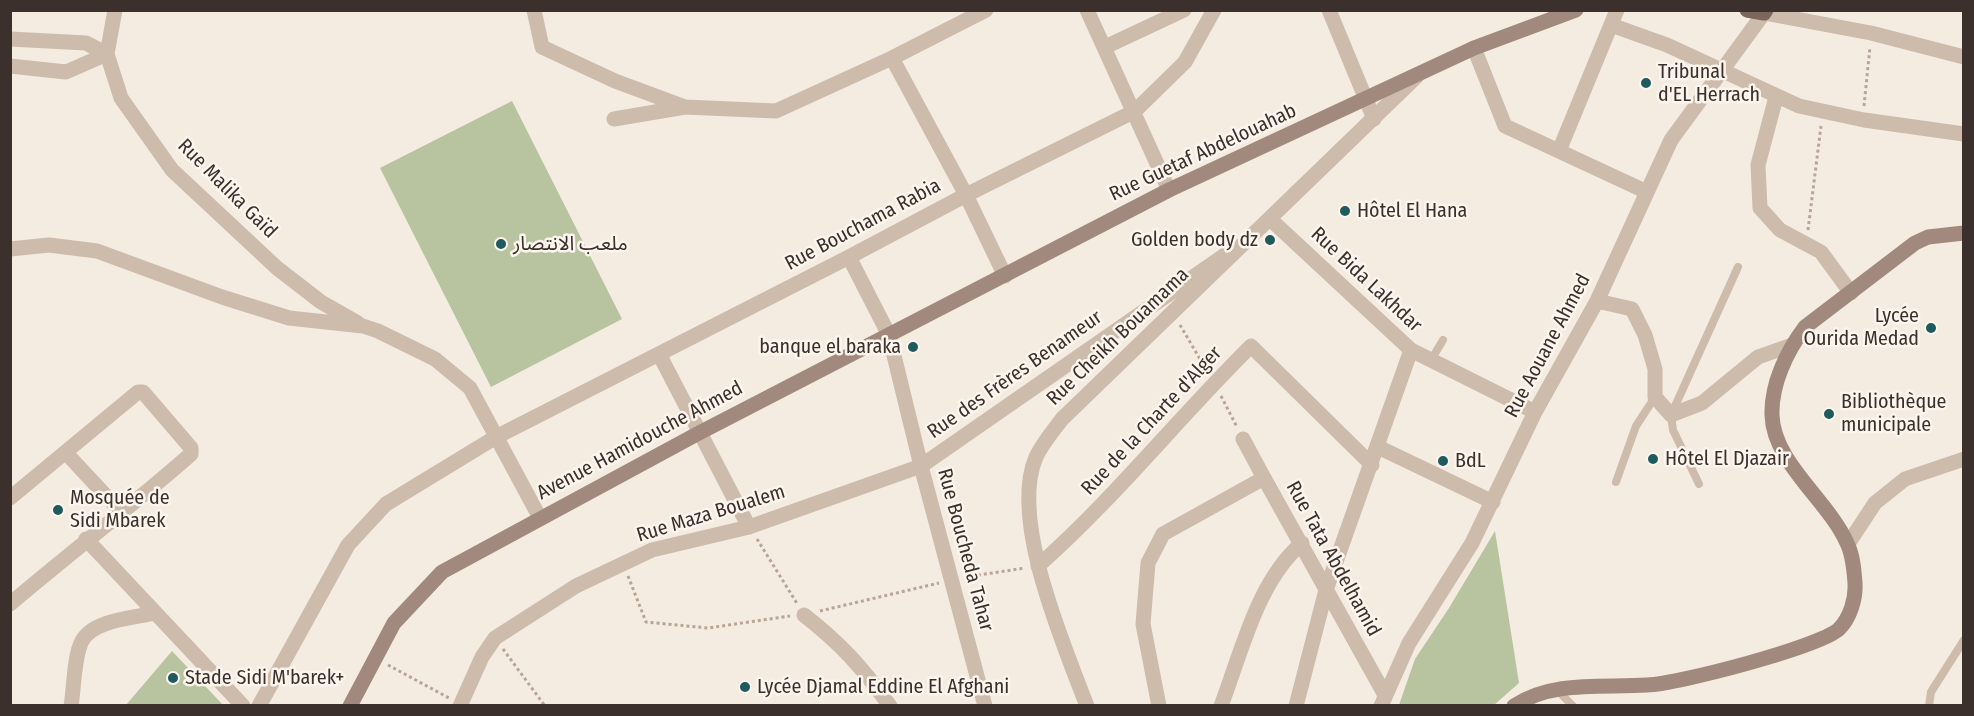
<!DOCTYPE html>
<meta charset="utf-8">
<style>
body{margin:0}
#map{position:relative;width:1974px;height:716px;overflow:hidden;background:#f4ebe1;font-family:"Fira Sans Condensed",sans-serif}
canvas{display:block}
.frame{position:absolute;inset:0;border:12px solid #3b302b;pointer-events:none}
</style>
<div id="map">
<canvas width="1974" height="716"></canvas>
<div class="frame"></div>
</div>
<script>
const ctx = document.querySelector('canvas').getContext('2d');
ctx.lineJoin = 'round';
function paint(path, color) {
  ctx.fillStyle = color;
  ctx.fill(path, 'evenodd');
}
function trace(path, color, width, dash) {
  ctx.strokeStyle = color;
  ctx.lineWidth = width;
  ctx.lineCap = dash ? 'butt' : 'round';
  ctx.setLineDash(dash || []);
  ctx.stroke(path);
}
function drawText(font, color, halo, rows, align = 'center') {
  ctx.font = font + ' "Fira Sans Condensed","Noto Sans Arabic",sans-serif';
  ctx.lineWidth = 5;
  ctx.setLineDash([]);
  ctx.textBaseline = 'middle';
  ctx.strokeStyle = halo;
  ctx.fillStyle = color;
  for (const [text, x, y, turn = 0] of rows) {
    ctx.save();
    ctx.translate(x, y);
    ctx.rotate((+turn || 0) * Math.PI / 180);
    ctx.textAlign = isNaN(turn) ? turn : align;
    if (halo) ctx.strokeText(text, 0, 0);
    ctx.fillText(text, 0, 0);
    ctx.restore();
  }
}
const green = new Path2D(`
 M512 101 622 319 491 387 380 168Z
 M1495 531 1519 683 1494 705H1399L1415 659 1449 608Z
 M172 651 223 705H126Z`);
const path = new Path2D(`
 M1864 106 1870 47
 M1808 230 1821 126
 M1180 325 1207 371
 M1221 396 1237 427
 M757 539 798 605
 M628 576 646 622 708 628 790 616
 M966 577 1025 568
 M820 611 939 583
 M503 649 545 706
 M388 665 449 698`);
const service = new Path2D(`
 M1431 360 1443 340
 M1616 482 1636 426 1655 397
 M1699 484 1673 430 1671 415 1738 267
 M1557 690 1573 706
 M1929 706 1931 692 1964 640`);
const minor = new Path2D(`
 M115 10 107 54 121 98 172 170 277 268 321 302 358 323
 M534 10 542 47 615 81 685 107 776 111 892 58 986 10
 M1087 10 1169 190
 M1329 10 1374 119
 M1611 25 1667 45 1799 106 1864 120 1964 134
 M10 39 86 43 107 54
 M1105 47 1184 10
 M1474 48 1505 126 1647 192
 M892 58 966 195 1005 276
 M10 66 66 72 107 54
 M1776 97 1758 165 1760 208 1780 230 1821 252 1851 293
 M614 119 685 107
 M1559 151 1617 10
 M1270 219 1411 350 1535 412
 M10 249 49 245 97 251 222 297 289 318 363 326 378 331 435 359 470 388 540 518
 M849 257 889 335 921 466 985 706
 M1597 301 1632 309 1645 335 1655 369V397L1671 415 1702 403 1758 357 1792 345
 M659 354 749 527
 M1243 439 1264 478
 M1378 447 1493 502
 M66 453 123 514
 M10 498 138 392H143L191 448V454C132 506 70 553 10 604
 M86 539 243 706
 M1848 544 1875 503 1905 479 1964 459
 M1038 566C1115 498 1178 418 1251 346L1372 465
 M804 615C841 644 862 667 890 706
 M71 706C74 689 74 655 82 641 93 620 134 618 155 613
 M259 706 348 545 386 504 496 437 849 257 966 195 1135 111 1185 62 1214 10
 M460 706 482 657 495 638 576 586 652 550 749 527 921 466 1225 255
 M1159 706 1143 624 1148 563 1163 534 1264 478 1385 695
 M1221 706C1242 651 1257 582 1302 543
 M1296 706 1326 590 1411 350
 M1381 706 1409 643 1472 543 1535 412 1597 301 1671 140 1764 13 1871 33 1964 57`);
const tertiary = new Path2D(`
 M1087 706C1064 645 1009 519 1036 457 1042 444 1053 431 1062 419L1417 76`);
const secondary = new Path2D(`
 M350 706 394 623 442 572 699 433 1169 190 1474 48 1576 10
 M1514 706C1553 680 1603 688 1647 685 1678 684 1819 647 1839 629 1850 618 1856 599 1855 583 1854 570 1853 555 1847 543 1828 500 1773 462 1772 415 1771 384 1787 351 1805 327L1915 243 1928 237 1964 233`);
const primary = new Path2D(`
 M1747 10 1764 13 1766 10`);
const markers = [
 [1646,83,6,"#1f5a5e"],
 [1345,211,6,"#1f5a5e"],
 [1270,240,6,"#1f5a5e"],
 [501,244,6,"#1f5a5e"],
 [1931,328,6,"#1f5a5e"],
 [913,347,6,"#1f5a5e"],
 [1829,414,6,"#1f5a5e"],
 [1653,459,6,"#1f5a5e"],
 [1443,461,6,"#1f5a5e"],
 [58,510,6,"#1f5a5e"],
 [173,678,6,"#1f5a5e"],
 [745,687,6,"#1f5a5e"]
];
const poiNames = [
 ["Tribunal",1658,72],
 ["d'EL Herrach",1658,95],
 ["Hôtel El Hana",1357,211],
 ["Golden body dz",1258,240,"right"],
 ["ملعب الانتصار",513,244],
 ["Lycée",1919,316,"right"],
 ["Ourida Medad",1919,339,"right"],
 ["banque el baraka",901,347,"right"],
 ["Bibliothèque",1841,402],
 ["municipale",1841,425],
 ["Hôtel El Djazair",1665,459],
 ["BdL",1455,461],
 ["Mosquée de",70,498],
 ["Sidi Mbarek",70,521],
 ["Stade Sidi M'barek+",185,678],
 ["Lycée Djamal Eddine El Afghani",757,687]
];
const streetNames = [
 ["Rue Guetaf Abdelouahab",1203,153,-25],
 ["Rue Malika Gaïd",227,189,45],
 ["Rue Bouchama Rabia",863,225,-28],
 ["Rue Bida Lakhdar",1366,280,43],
 ["Rue Cheikh Bouamama",1118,337,-44],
 ["Rue Aouane Ahmed",1548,346,-62],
 ["Rue des Frères Benameur",1015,375,-35],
 ["Rue de la Charte d'Alger",1152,421,-47],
 ["Avenue Hamidouche Ahmed",640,441,-28],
 ["Rue Maza Boualem",711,514,-17],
 ["Rue Boucheda Tahar",965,550,75],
 ["Rue Tata Abdelhamid",1333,559,61]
];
paint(green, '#b8c4a0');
trace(path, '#b9a596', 3, [3, 3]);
trace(service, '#cdbbac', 8);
trace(minor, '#cdbbac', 15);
trace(tertiary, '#cdbbac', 15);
trace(secondary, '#a18a7d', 15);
trace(primary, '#7d675c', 15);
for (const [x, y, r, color] of markers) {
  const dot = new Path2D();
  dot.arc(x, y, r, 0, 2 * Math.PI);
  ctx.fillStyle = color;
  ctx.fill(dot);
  trace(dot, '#fbf5ee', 2);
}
drawText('20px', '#3b302b', '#fbf5ee', poiNames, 'left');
drawText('20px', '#3b302b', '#fbf5ee', streetNames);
</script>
